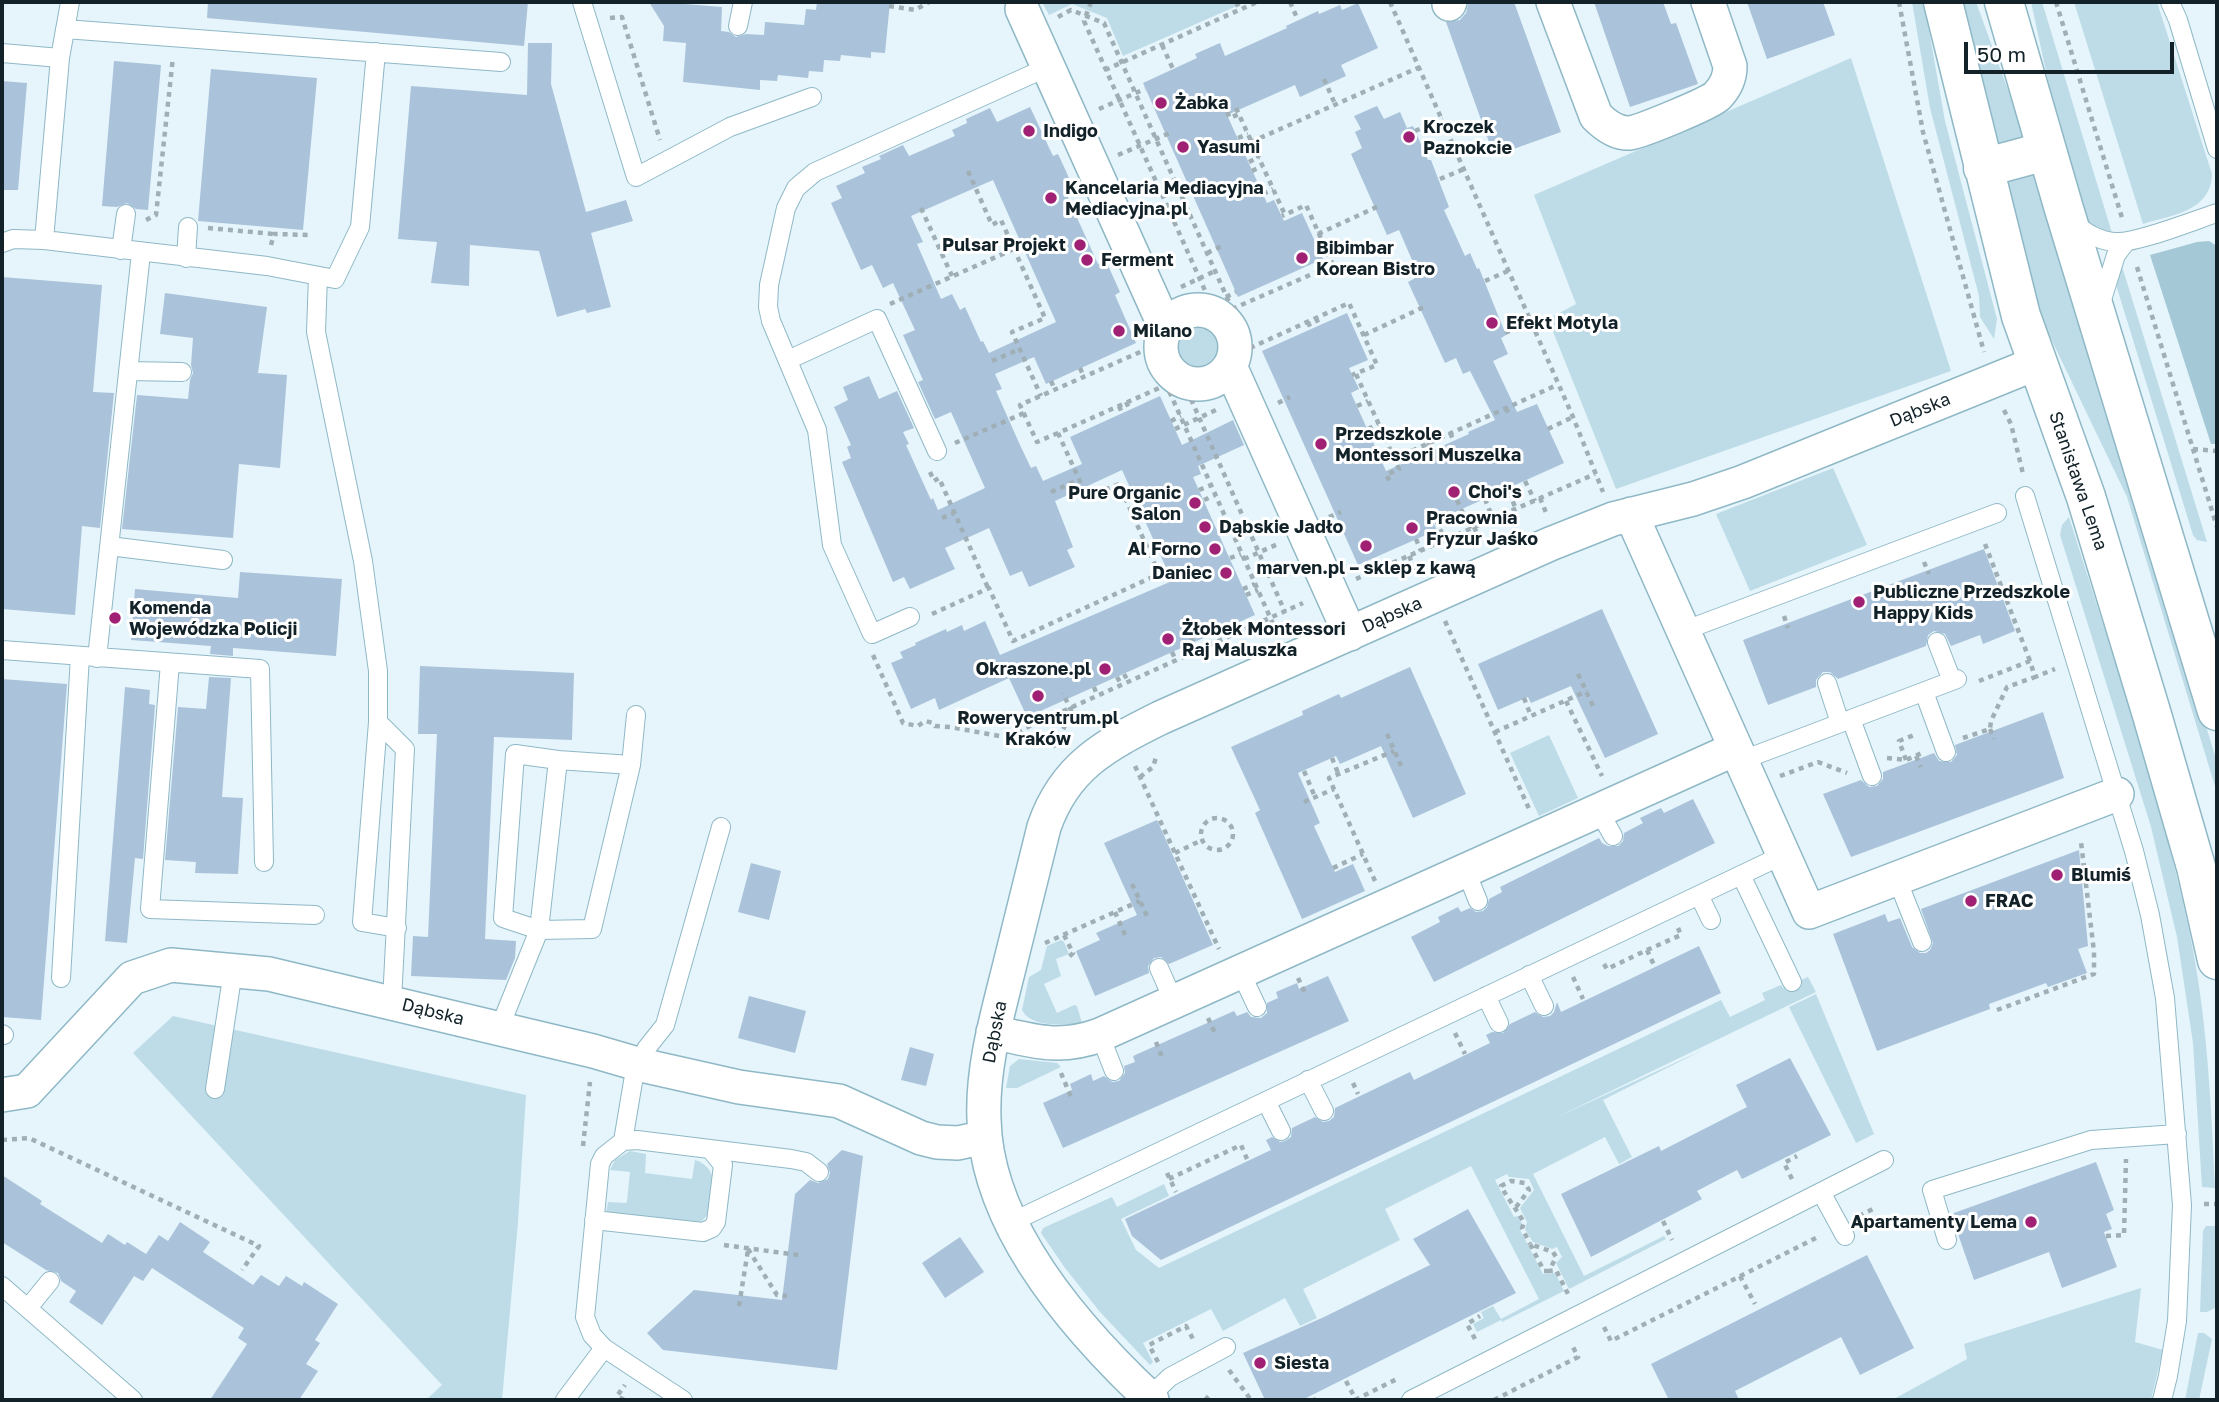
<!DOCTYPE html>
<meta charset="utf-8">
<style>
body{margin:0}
#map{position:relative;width:2219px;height:1402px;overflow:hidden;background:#e5f5fb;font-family:"Golos Text",sans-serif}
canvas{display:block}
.frame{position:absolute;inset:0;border:4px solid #122228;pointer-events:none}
.scale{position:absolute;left:1964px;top:42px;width:210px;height:32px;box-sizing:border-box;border:4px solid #122228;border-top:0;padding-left:9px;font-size:21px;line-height:24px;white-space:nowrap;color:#122228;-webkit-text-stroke:5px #fff;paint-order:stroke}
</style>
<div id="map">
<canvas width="2219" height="1402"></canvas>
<div class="frame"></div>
<div class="scale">50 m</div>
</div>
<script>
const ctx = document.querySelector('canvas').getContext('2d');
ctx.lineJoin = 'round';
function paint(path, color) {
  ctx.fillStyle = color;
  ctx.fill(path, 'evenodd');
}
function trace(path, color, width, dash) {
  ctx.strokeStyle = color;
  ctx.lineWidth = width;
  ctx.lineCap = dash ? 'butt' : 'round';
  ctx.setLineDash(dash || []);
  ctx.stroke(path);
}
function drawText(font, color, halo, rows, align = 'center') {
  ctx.font = font + ' "Golos Text",sans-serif';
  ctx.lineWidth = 6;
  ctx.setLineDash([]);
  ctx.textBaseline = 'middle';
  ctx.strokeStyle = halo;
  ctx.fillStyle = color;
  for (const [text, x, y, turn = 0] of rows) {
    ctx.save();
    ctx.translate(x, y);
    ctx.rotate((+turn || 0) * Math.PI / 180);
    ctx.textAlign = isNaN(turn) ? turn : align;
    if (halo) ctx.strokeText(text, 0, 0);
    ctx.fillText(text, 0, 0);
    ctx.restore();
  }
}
const green = new Path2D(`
 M1042 2H1246L1123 56 1107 18 1072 4 1049 15Z
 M1912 2H1924L1945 121 1997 319 1994 339 1980 317 1979 296 1930 108Z
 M1958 2H1976L2025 137 2001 145 1997 141Z
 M2031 2H2042L2112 233 2101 231 2088 223 2065 159Z
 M2074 2H2157L2212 174C2211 212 2171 215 2143 224Z
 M1851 58 1951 371 1616 489 1548 319 1576 304 1534 195Z
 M2033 173 2038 179 2217 762V793L2127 497 2043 322 2007 183 2009 176Z
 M2121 263 2207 542 2197 540 2193 535 2117 288 2116 280Z
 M1175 347a24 24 0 1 1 48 0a24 24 0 1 1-48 0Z
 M1833 468 1867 545 1750 591 1716 514Z
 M2069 517C2111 652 2160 791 2189 930 2207 1015 2211 1101 2215 1188L2202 1187 2193 1043 2177 937 2151 827 2060 535 2062 525Z
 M1549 735 1578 798 1539 816 1510 753Z
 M1061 940 1064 942 1069 954 1056 959 1061 976 1044 984 1057 1013 1074 1005 1077 1006 1082 1023C1065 1025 1031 1028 1022 1010L1029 977 1041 970 1047 946Z
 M1808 977 1816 992 1555 1118 1705 1049 1603 1100 1632 1157 1619 1164 1605 1137 1533 1174 1584 1276 1664 1236 1666 1239 1569 1289 1556 1263 1562 1257 1557 1247 1552 1249 1533 1242 1525 1229 1527 1222 1520 1208 1534 1190 1529 1179 1509 1177 1507 1174 1495 1180 1514 1217 1518 1216 1522 1224 1520 1230 1543 1274 1555 1273 1564 1291 1502 1322 1501 1320 1477 1332 1473 1324 1484 1318 1481 1312 1493 1306 1501 1319 1539 1299 1471 1166 1385 1209 1400 1240 1303 1289 1317 1318 1300 1326 1285 1298 1223 1331 1211 1309 1143 1343 1153 1362 1150 1365 1100 1312 1065 1268 1041 1233 1043 1228 1112 1197 1117 1207 1164 1184 1169 1196 1121 1219 1136 1250 1159 1268 1721 1000 1730 1017 1765 1000 1762 993 1781 985 1783 988Z
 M1816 994 1874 1134 1856 1143 1789 1007Z
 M173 1016 526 1095 518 1222 502 1400H426L442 1385 133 1053Z
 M1019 1059 1057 1063 1061 1067 1017 1088H1006L1010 1066Z
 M630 1151 646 1154 645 1173 692 1179 695 1160C723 1167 720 1215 695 1225L606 1213 608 1202 626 1203 627 1201 630 1172 610 1170 615 1160Z
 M2206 1226H2216L2215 1308 2207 1312H2200L2203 1231Z
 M2141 1288 2135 1342 2163 1350 2151 1400H1892L1967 1359 1964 1344Z
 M2198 1333H2204L2212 1339 2199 1400H2185Z`);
const forest = new Path2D(`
 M2209 241 2217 246V444H2211L2150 255 2197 242Z`);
const building = new Path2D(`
 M208 2H528L524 46 207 18Z
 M649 2H685V4L722 7 721 31 729 32 736 37 746 34 764 35 765 22 804 25 806 9 816 10 817 2H890L885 53 871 52V58L841 55 840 61 824 60 823 72 809 71 808 78 778 75 777 81 760 80V90L683 82 686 43 663 41 664 26Z
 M1469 2H1514L1561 132 1494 156 1446 22 1460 20 1466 13Z
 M1594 2H1663L1671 24 1676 23 1698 84 1630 107Z
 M1747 2H1823L1835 35 1767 59Z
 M1358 3 1378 48 1341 65 1346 76 1300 97 1295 85 1227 115 1267 203 1274 200 1284 221 1302 213 1323 259 1238 297 1143 83 1197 58 1195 54 1220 43 1225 56 1287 28 1286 26 1318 11 1319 14 1340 5 1342 10Z
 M528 43H552L551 84 586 212 626 200 633 221 591 233 611 307 587 313 585 309 557 317 539 251 470 245 469 286 431 283 437 242 398 239 411 86 527 95Z
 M114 61 161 65 148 210 136 209 127 203 117 207 102 206Z
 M211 69 317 78 303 230 198 221Z
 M2 81 27 83 18 190H2Z
 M1377 106 1384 119 1400 112 1407 128 1413 126 1428 160H1431L1449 207 1444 210 1465 256 1470 253 1477 269 1479 268 1506 335 1501 338 1508 354 1493 361 1517 412 1537 404 1564 463 1433 522 1437 530 1358 565 1262 351 1347 313 1368 360 1349 368 1359 389 1351 393 1386 471 1469 434 1468 432 1495 420 1470 371 1463 374 1456 358 1445 363 1408 282 1419 276 1399 230 1387 235 1351 154 1362 148 1355 132 1361 129 1354 116Z
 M1030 107 1053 156 1058 154 1065 169 1072 185 1064 189 1098 264 1106 261 1120 292 1115 295 1136 343 1046 384 1034 357 995 374 1002 389 996 391 1020 445 1031 468 1036 466 1043 481 1082 464 1070 437 1160 396 1182 445 1233 420 1244 445 1198 466 1201 474 1193 477 1255 615 1027 717 1009 678 939 710 935 698 911 709 891 663 903 658 900 652 916 645 915 643 946 629 947 632 962 625 964 631 985 621 1000 655 1172 581 1122 470 1055 501 1073 547 1067 550 1075 567 1029 587 1022 571 1010 576 989 528 945 548 955 569 910 589 904 577 893 582 842 462 851 458 847 447 851 445 834 407 848 400 843 387 869 376 879 399 897 391 914 428 903 432 909 444 906 445 931 500 933 498 938 510 985 488 951 412 935 419 918 382 923 380 903 335 915 330 893 283 883 288 872 265 861 270 831 203 842 198 836 186 865 173 862 167 881 159 879 156 903 145 909 156 955 136 952 130 967 123 966 119 990 108 997 122ZM993 180 1056 322 989 353 983 341 981 342 965 307 960 310 952 294 941 299 917 244 923 242 911 216Z
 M2 277 102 285 93 392 114 393 100 528 82 526 75 615 2 609Z
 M165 293 267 307 258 373 287 375 280 468 239 464 233 538 122 529 137 395 188 399 190 380 193 373 191 365 193 338 160 334Z
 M1984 549 2015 631 1983 644 1980 635 1951 646 1945 634 1934 631 1928 635 1926 646 1838 679 1830 672H1823L1816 680V687L1768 705 1743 640Z
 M240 572 342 579 336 656 233 648V656L210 654 211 646 131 640 135 589 238 598Z
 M1602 609 1658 734 1605 758 1571 686 1531 703 1528 697 1498 710 1478 664Z
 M420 666 574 673 572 740 494 737 485 939 516 941 515 958 506 980 411 976 413 936 428 937 437 734H418Z
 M1410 667 1466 794 1413 818 1381 746 1340 764 1336 756 1298 773 1320 823 1314 826 1335 872 1353 864 1365 891 1302 919 1255 813 1260 810 1231 747 1303 715 1302 711 1339 694 1341 698Z
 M209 677 231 678 222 797 243 798 238 874 195 873 196 862 165 860 178 707 206 709Z
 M2 679 67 684 41 1020 2 1017Z
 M125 687 150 690 149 704 155 705 143 859 135 858 127 943 105 941Z
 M2043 712 2064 778 1851 857 1823 794 1861 780 1869 787 1877 786 1883 779V772L1934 753 1939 761 1951 762 1957 755 1955 745Z
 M1693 799 1715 843 1434 982 1411 937 1440 922 1438 917 1458 907 1461 912 1470 908 1476 912 1483 911 1487 907 1489 899 1502 892 1500 887 1599 838 1602 843 1608 846H1618L1623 841 1624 833 1643 823 1640 818 1661 808 1664 813Z
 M1157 820 1213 945 1169 964 1161 957 1154 958 1148 966 1149 973 1095 996 1076 951 1100 940 1096 933 1137 915 1104 843Z
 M2079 850 2088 946 2078 949 2087 973 2048 987 2046 983 1989 1004 1990 1009 1877 1051 1833 934 1885 914 1888 922 1900 918 1912 947 1920 953H1926L1930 950 1933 943 1921 909Z
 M751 863 781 871 769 920 738 912Z
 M1699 946 1721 993 1161 1260 1132 1236 1125 1219 1271 1150 1266 1140 1272 1137 1280 1142 1285 1141 1291 1137 1292 1128 1315 1117 1323 1122 1329 1121 1334 1117 1335 1108 1410 1072 1414 1080 1490 1043 1486 1035 1492 1032 1503 1033 1510 1024 1535 1012 1543 1017 1550 1016 1554 1012 1557 1002 1561 1012Z
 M1328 976 1349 1021 1063 1148 1043 1103 1072 1090 1070 1084 1091 1074 1093 1081 1104 1076 1112 1082 1119 1081 1125 1073 1124 1066 1135 1062 1133 1056 1234 1011 1237 1016 1247 1012 1251 1017 1261 1018 1267 1013V1003L1278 998 1276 992 1297 983 1299 989Z
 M749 996 806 1011 795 1053 738 1038Z
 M910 1047 934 1054 926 1086 901 1080Z
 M1790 1058 1831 1135 1742 1179 1737 1170 1697 1191 1702 1199 1591 1257 1561 1194 1659 1146 1661 1151 1747 1107 1736 1085Z
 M842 1150 863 1156 837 1370 663 1350 647 1333 694 1290 782 1300 795 1194 810 1180 818 1183 828 1179 830 1173 827 1164Z
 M2096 1162 2114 1210 2106 1214 2112 1229 2104 1232 2117 1267 2062 1288 2049 1252 1974 1280 1951 1214Z
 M2 1175 42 1201 40 1204 102 1243 108 1234 125 1245 127 1242 146 1254 159 1235 168 1241 180 1222 210 1242 203 1252 253 1285 261 1275 279 1286 286 1276 302 1286 304 1282 338 1304 315 1340 320 1343 306 1364 318 1371 299 1400H210L247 1344 238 1338 244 1328 152 1268 143 1281 134 1276 102 1325 69 1302 76 1291 61 1281 58 1273 46 1270 2 1242Z
 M1468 1209 1516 1293 1302 1400H1265L1243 1353 1324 1317 1430 1265 1413 1239Z
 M960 1237 984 1272 945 1298 922 1263Z
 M1867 1255 1914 1348 1860 1375 1841 1337 1735 1391 1739 1400H1669L1651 1364Z`);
const path = new Path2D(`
 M1091 2 1084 21 1216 315
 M1236 2 1240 10
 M1290 2 1298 20
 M1390 2 1573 417 1603 492
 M1899 2 1923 132 1984 352
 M2056 2 2123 221
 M889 6 915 10 929 2
 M1058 17 1071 10 1104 23 1246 340
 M610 18 622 17 660 140
 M1162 45 1173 69
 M1105 70 1257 2
 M1324 79 1335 104
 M1236 108 1285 215
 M1099 109 1145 89
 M1227 112 1230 118 1239 114
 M1415 131 1443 119
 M1238 138 1248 134
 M1251 142 1420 67
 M1118 155 1172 132
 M1249 162 1259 157
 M968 171 992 225 1001 220 1045 318 1012 332 1041 396
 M1252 171 1262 166
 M1440 179 1464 169
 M1263 194 1273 189
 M921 208 952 276
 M146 220 156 215 173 57
 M208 228 274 234
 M1318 234 1381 205
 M271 245 274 234 311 235
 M1207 253 1222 246
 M2137 267 2217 527
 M1485 281 1508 271
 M1181 287 1215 271
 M1226 297 1236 292
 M890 304 1014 249
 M1232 309 1333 265 1306 205 1282 216
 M1316 318 1319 325
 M1308 322 1311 329
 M1505 333 1530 322
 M1364 335 1426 306
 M1250 348 1349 303 1377 365 1352 375
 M1153 355 1278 635
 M992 361 1020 349
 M1080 368 1084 377
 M1356 374 1399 469 1386 475 1391 483
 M1051 381 1055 390
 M1183 381 1285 612
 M1126 402 1130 410
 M1278 403 1290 397
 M1119 406 1122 413
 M1357 406 1368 401
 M1506 408 1510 416
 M2004 410 2011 424 2023 474
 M1171 421 1181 416
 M1175 429 1216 410
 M1368 429 1378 424
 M1548 429 1573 417
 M1058 433 1037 442 1020 405 1147 349
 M1450 433 1454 441
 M1371 437 1382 432
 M955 443 1024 413
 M1428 443 1431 451
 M2193 449 2217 451
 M1394 459 1557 385
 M1382 461 1393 456
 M930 472 934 481 939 478 988 588
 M1525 481 1535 501
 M1505 483 1516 509
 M1199 490 1211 485
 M1051 492 1079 480
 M1540 498 1547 515
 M1485 499 1493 519
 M1204 500 1215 495
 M1457 500 1470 529
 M1329 517 1341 512
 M942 518 954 513
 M1436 520 1445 540
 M1474 527 1481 542
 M1416 539 1421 551
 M1985 544 2030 661
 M1409 556 1416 571
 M1230 558 1241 554
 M1244 559 1278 544
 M1924 562 1929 574
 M1356 579 1595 474
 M1243 589 1255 584
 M1246 595 1258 590
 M932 614 989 588 1013 641 1159 574 1119 484 1087 497 1058 433 1166 385
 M1784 616 1788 628
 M1445 621 1530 811
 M1223 629 1227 638
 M1191 637 1197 652
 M1172 652 1176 661
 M873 655 903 723 918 726 925 721 933 723 935 726 950 727 1054 746 1072 713 1063 693
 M1124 674 1128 681
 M1578 674 1594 708
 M1117 677 1121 684
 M1979 681 2030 661 2035 677 2055 669
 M1094 687 1097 695
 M1524 698 1531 716
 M1566 701 1602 776
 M1034 714 1038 722
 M1990 729 1994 739
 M1495 732 1587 691
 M1387 734 1402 768
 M1008 736 1303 603
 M1963 738 1990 729 1991 721 2007 687 2035 677
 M1916 756 1921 767
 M1332 758 1338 773
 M1887 758 1906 760 1922 753
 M1906 760 1899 741 1917 734
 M1135 766 1219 949
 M1304 771 1315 797
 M1780 776 1818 762 1847 773
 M1140 777 1153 767 1157 754
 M1304 802 1334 789
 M1201 834a16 16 0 1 1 32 0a16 16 0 1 1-32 0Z
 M1175 853 1202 840
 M1333 868 1363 854
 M1375 881 1329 778 1394 751
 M1132 884 1148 918
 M1115 912 1125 935
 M1064 935 1073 953 1067 959
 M1045 943 1140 901
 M1647 950 1681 935 1678 928
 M1604 964 1607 969 1647 950 1654 965
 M1573 977 1583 999
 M1298 978 1305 993
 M1997 1010 2094 974V952L2081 842 2078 844
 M1208 1018 1215 1033
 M1455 1033 1465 1054
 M1156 1042 1162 1057
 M1061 1073 1071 1097
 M1353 1083 1358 1094
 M2 1140 29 1138 259 1246 242 1270
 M583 1146 590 1082
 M1167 1173 1176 1192
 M1169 1179 1241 1145 1247 1159
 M1792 1179 1784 1163 1797 1156
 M2204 1204H2217
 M1516 1207 1529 1190 1525 1183 1511 1181 1501 1186C1508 1200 1517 1209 1524 1223L1522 1228 1530 1244
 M1859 1216 1875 1208
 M1663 1221 1672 1240
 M2106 1236 2124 1235 2126 1159
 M724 1245 798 1255
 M748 1249 777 1295 787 1296
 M1549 1271H1544L1530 1244 1553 1252 1556 1257 1549 1271 1556 1270 1569 1296
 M1740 1276 1755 1304
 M739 1306 748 1250
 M1604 1327 1611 1341 1820 1236
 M1475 1339 1467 1324 1480 1316
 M1158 1362 1149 1345 1186 1326 1193 1339
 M1229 1370 1251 1400
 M1346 1381 1356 1400
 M1313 1398 1314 1400
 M624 1400 617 1396 625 1385
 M1205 1400 1212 1393
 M1355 1400 1399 1378
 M1494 1400 1578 1357 1571 1343`);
const service = new Path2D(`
 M582 2 636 177 730 127 812 97
 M2170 2 2178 20 2217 149
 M738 26 743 2
 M65 29 501 62
 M2 53 60 58
 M2074 222C2085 233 2101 242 2117 242 2138 243 2195 220 2217 213
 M44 240 60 58 70 2
 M2 243 13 239 44 240 267 266 335 279 360 227 376 52
 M121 250 126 214
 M186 258 188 227
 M318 276 316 332 363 561 378 671V722L405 749 392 1001
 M2100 306 2116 255 2126 242
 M788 360 877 319 937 451
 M128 371 182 372
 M2025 496 2134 851 2150 915 2165 998 2182 1205 2177 1321 2168 1376 2162 1400
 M109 546 223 560
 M910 617 872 634 832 545 817 430 771 321 768 307 769 285 786 208 796 188 815 172 1048 67
 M1683 631 1997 513
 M1937 642 1952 681
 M2 650 260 669 264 862
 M97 658 141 253
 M170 663 150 909 315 915
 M1827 683 1840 723
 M1924 692 1946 752
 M1851 719 1872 776
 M378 722 362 922 397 928
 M1740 761 1957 679
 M631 765 636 715
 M1599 811 1613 836
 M1466 871 1478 901
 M1741 875 1792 982
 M1897 879 1922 942
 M1699 895 1711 920
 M1159 968 1174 1002
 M1241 973 1257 1007
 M1529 975 1544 1006
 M61 978 80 656
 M1486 996 1499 1023
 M499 1029 539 930 558 760 515 754 503 918 539 930 592 929 631 765 558 760
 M2 1034 4 1035
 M1100 1035 1114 1071
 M636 1064 623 1141 604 1156 600 1164 585 1317 592 1335 604 1348 683 1400
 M641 1065 646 1049 665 1025 721 827
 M1308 1080 1324 1111
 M215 1089 233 971
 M1266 1101 1281 1131
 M623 1141 637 1140 791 1159 806 1162 819 1172
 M1821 1192 1845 1236
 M594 1220 703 1232 712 1228 716 1222 723 1165 710 1149
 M1012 1222 1783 855
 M1947 1240 1932 1190 2091 1140 2177 1134
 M2 1286 133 1400
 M28 1308 50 1281
 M1149 1397 1170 1377 1226 1347
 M565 1400 604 1348
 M1411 1400 1884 1160`);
const minor = new Path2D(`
 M1553 2 1596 116C1605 125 1617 134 1630 133 1642 131 1708 104 1717 96 1725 88 1730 77 1730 66L1708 2
 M1449 4 1450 2
 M1022 9 1166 329
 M1161 347a37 37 0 1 1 74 0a37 37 0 1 1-74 0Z
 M1230 366 1350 634
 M1631 514 1809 912 2117 794
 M993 1032C1033 1041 1059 1050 1100 1035L1735 749
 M2 1095 27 1091 132 978 171 965 269 974 593 1051 641 1065 739 1087 839 1101 921 1138 937 1142 958 1143 985 1137
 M1152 1400C1077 1330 986 1227 984 1119 982 1069 996 1020 1008 972 1020 923 1032 875 1044 827 1065 766 1106 745 1160 718L1550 544 1613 519 1693 499 1743 482 2037 363`);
const secondary = new Path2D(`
 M1943 2 2021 316 2086 497 2152 715 2196 867 2217 960
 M2004 2 2064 209 2217 711
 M1983 168 2046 151`);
const markers = [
 [1161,103,7,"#a02073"],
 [1029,131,7,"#a02073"],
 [1409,137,7,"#a02073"],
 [1183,147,7,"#a02073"],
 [1051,198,7,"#a02073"],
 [1080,245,7,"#a02073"],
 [1302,258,7,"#a02073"],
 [1087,260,7,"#a02073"],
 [1492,323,7,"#a02073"],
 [1119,331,7,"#a02073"],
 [1321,444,7,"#a02073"],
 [1454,492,7,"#a02073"],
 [1195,503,7,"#a02073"],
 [1205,527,7,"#a02073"],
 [1412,528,7,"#a02073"],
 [1366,546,7,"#a02073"],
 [1215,549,7,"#a02073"],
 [1226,573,7,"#a02073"],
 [1859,602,7,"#a02073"],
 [115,618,7,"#a02073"],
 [1168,639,7,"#a02073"],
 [1105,669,7,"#a02073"],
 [1038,696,7,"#a02073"],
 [2057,875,7,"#a02073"],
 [1971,901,7,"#a02073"],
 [2031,1222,7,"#a02073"],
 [1260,1363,7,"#a02073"]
];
const poiNames = [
 ["Żabka",1175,103],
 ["Kroczek",1423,127],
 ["Paznokcie",1423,148],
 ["Indigo",1043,131],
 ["Yasumi",1197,147],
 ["Kancelaria Mediacyjna",1065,188],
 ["Mediacyjna.pl",1065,209],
 ["Pulsar Projekt",1066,245,"right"],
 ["Bibimbar",1316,248],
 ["Korean Bistro",1316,269],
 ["Ferment",1101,260],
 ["Efekt Motyla",1506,323],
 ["Milano",1133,331],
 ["Przedszkole",1335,434],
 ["Montessori Muszelka",1335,455],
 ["Choi's",1468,492],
 ["Pure Organic",1181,493,"right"],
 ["Salon",1181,514,"right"],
 ["Pracownia",1426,518],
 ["Fryzur Jaśko",1426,539],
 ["Dąbskie Jadło",1219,527],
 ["Al Forno",1201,549,"right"],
 ["marven.pl – sklep z kawą",1366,568,"center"],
 ["Daniec",1212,573,"right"],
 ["Publiczne Przedszkole",1873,592],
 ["Happy Kids",1873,613],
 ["Komenda",129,608],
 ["Wojewódzka Policji",129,629],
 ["Żłobek Montessori",1182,629],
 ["Raj Maluszka",1182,650],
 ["Okraszone.pl",1091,669,"right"],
 ["Rowerycentrum.pl",1038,718,"center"],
 ["Kraków",1038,739,"center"],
 ["Blumiś",2071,875],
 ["FRAC",1985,901],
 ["Apartamenty Lema",2017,1222,"right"],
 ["Siesta",1274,1363]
];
const streetNames = [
 ["Dąbska",1920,410,-22],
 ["Stanisława Lema",2078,481,71],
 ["Dąbska",1392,615,-24],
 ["Dąbska",433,1012,14],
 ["Dąbska",995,1032,-79]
];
paint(green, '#bedce7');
paint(forest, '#a4c8d5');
paint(building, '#aac3da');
trace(service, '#8fb8c6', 20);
trace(minor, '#8fb8c6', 36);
trace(secondary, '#8fb8c6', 41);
trace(path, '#9fafb5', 4.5, [5, 5]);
trace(service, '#fff', 18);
trace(minor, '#fff', 33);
trace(secondary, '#fff', 38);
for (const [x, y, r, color] of markers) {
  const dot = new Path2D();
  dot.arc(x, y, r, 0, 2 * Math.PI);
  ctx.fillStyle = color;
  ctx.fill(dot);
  trace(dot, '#fff', 2.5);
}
drawText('bold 18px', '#122228', '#fff', poiNames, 'left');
drawText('18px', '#122228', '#fff', streetNames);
</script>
